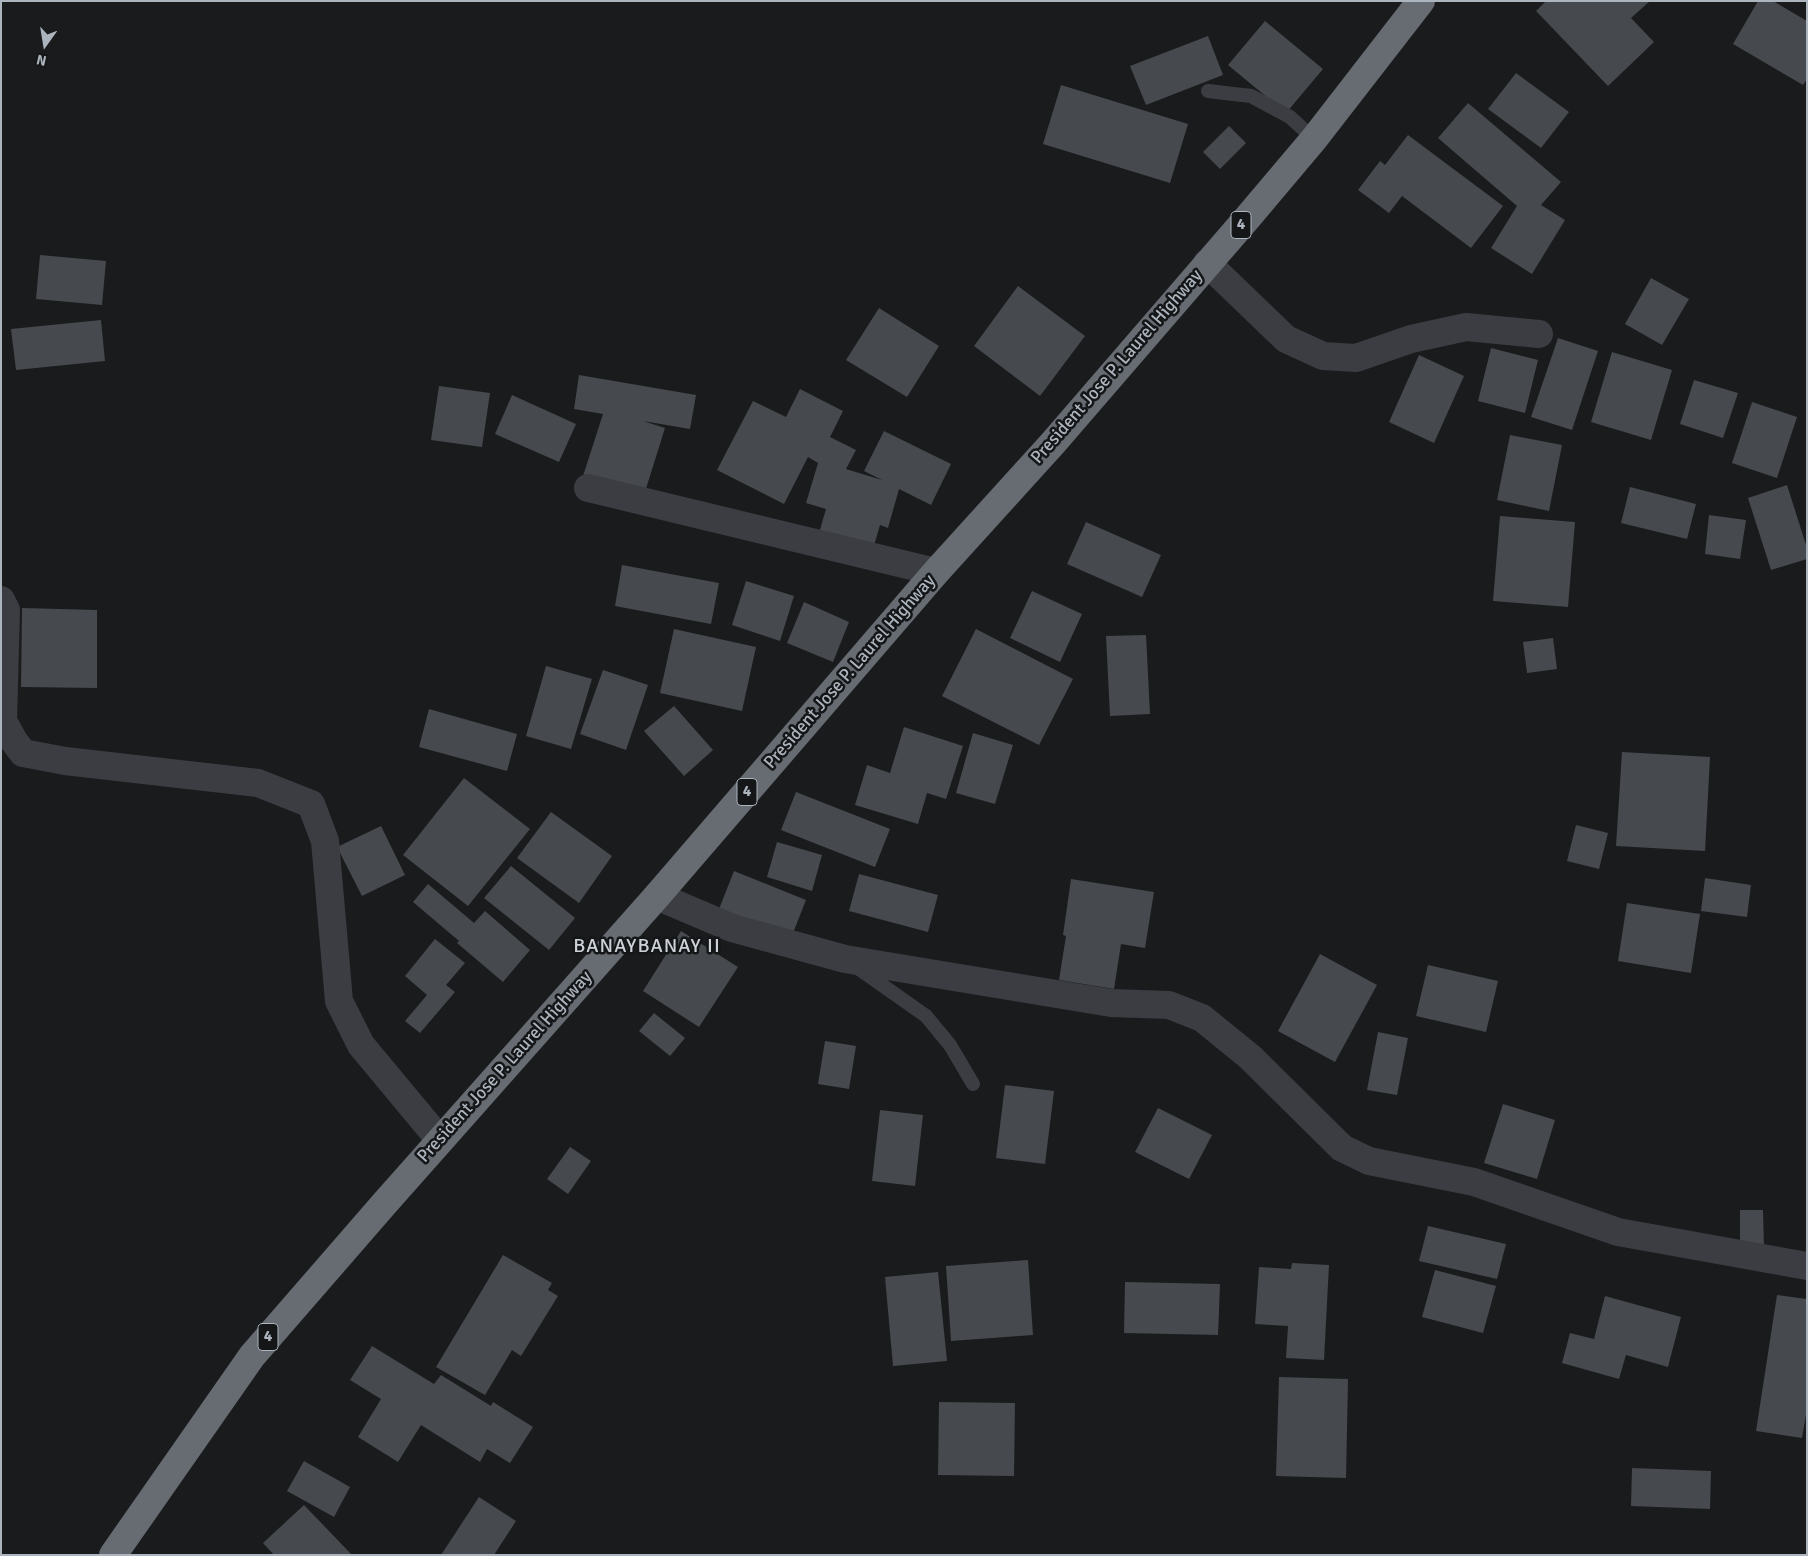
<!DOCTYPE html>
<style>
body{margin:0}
#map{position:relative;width:1808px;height:1556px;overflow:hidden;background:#1a1b1d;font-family:Signika,sans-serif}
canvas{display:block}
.frame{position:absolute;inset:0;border:2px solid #acb4bd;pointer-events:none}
.north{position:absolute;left:20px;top:20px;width:50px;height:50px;-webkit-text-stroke:4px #151618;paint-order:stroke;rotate:193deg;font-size:14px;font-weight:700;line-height:20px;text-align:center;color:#acb4bd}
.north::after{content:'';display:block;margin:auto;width:18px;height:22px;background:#acb4bd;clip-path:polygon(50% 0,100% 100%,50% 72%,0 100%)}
</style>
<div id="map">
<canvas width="1808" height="1556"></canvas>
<div class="frame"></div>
<div class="north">N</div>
</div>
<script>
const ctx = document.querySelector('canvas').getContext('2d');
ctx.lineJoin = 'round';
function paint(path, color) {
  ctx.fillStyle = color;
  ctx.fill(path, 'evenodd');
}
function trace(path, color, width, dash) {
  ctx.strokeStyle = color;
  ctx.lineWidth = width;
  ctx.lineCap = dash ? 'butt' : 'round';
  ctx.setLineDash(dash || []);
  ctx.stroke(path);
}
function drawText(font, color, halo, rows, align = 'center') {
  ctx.font = font + ' Signika,sans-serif';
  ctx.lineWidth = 5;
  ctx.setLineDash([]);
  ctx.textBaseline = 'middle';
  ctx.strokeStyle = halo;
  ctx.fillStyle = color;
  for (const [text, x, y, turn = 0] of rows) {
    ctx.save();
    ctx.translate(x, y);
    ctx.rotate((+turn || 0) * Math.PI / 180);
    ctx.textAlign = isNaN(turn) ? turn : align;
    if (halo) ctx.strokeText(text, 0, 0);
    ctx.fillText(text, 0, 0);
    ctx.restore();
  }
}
const building = new Path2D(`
 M1546 1H1650L1631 18 1654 42 1608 86 1536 11Z
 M1758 1H1773L1807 21V79L1803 85 1733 44Z
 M1265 21 1323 69 1286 113 1228 65Z
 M1208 36 1223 75 1146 105 1130 66Z
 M1516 73 1569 112 1541 148 1488 109Z
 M1061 85 1188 124 1170 183 1043 144Z
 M1468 103 1561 182 1541 205 1565 220 1532 274 1491 248 1517 206 1438 138Z
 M1229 126 1246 143 1220 169 1203 152Z
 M1408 135 1503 206 1471 248 1402 196 1389 213 1358 190 1380 161 1385 165Z
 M40 255 106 261 102 305 36 299Z
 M1651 278 1689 299 1662 345 1625 324Z
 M1018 286 1085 336 1040 396 974 346Z
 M879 308 939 346 907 397 846 360Z
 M101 320 105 361 16 370 11 329Z
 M1558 338 1598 351 1572 430 1531 417Z
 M1491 348 1538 360 1525 413 1478 401Z
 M1612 352 1672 370 1651 440 1591 422Z
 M1419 355 1464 376 1434 443 1389 422Z
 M579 375 696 395 690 429 643 421 665 428 644 495 583 476 603 414 574 409Z
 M1694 380 1738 393 1723 438 1680 424Z
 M439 386 490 393 482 447 431 440Z
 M800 389 843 411 830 437 856 450 846 469 882 480 864 471 884 431 951 464 931 505 899 489 888 528 880 525 873 549 819 533 826 509 806 503 818 463 808 457 784 504 717 470 753 401 786 417Z
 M512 395 576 424 559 462 495 434Z
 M1752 402 1797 417 1777 478 1732 463Z
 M1510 435 1562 445 1549 511 1497 500Z
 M1787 485 1807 548V559L1771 570 1748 498Z
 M1630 487 1696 504 1687 539 1621 523Z
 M1709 515 1746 520 1740 559 1705 554Z
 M1500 516 1575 522 1568 607 1493 601Z
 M1086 522 1161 555 1142 597 1067 564Z
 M622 565 719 583 711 624 615 606Z
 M746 581 794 596 780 641 732 625Z
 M1032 591 1082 614 1060 662 1010 638Z
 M804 602 849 622 833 662 787 643Z
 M22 608 97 610V688L21 687Z
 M674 629 756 647 742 711 660 693Z
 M976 629 1073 679 1039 745 942 696Z
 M1146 635 1150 714 1110 716 1106 636Z
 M1553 638 1557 669 1527 673 1523 642Z
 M546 666 592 679 571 749 526 736Z
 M603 670 648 685 626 750 580 734Z
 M674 706 713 750 684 776 644 731Z
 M429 709 517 734 507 771 419 747Z
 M904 727 963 746 946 799 927 793 918 824 855 805 867 765 890 773Z
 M973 733 1013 745 995 804 956 793Z
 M1622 752 1710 757 1705 851 1616 846Z
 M464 778 530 829 468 906 403 855Z
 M796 792 890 829 875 867 781 830Z
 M551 812 612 856 579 903 517 858Z
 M1576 825 1608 833 1599 869 1567 861Z
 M381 826 405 875 362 896 337 847Z
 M777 842 822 855 812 891 767 877Z
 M511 866 575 918 549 950 484 898Z
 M734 871 806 900 791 938 719 909Z
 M859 874 938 895 928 932 849 911Z
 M1705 878 1751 885 1747 917 1701 911Z
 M1071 879 1154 892 1145 948 1121 944 1114 989 1059 980 1066 936 1063 935Z
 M428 884 474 923 485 911 530 950 503 982 457 943 459 941 413 902Z
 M1627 903 1700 914 1691 973 1618 961Z
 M681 931 738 967 699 1027 643 991Z
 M435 939 465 963 446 985 455 992 420 1033 405 1021 427 995 405 976Z
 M1320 954 1377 985 1335 1062 1278 1031Z
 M1428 965 1498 981 1486 1032 1416 1016Z
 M654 1013 685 1038 670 1056 639 1031Z
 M1378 1032 1408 1038 1397 1095 1367 1090Z
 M825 1041 856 1046 849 1089 818 1084Z
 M1005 1085 1054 1091 1045 1164 996 1158Z
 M1503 1104 1555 1120 1537 1179 1484 1163Z
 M1158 1108 1212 1135 1189 1179 1135 1152Z
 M880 1110 923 1115 915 1186 872 1181Z
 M570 1147 591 1161 568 1194 547 1179Z
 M1740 1210H1763L1764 1249H1740Z
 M1428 1226 1506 1244 1497 1279 1419 1261Z
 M503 1255 552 1283 548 1290 558 1296 521 1356 512 1350 485 1395 436 1367Z
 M1028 1260 1033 1335 951 1341 946 1266Z
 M1292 1263 1329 1265 1324 1360 1286 1358 1288 1326 1255 1324 1259 1267 1291 1269Z
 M1435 1270 1496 1286 1483 1333 1422 1317Z
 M938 1272 947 1361 893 1366 885 1277Z
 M1125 1282 1220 1284 1218 1335 1124 1333Z
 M1777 1295 1807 1299V1408L1802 1438 1756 1431Z
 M1605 1296 1681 1317 1668 1367 1626 1355 1619 1379 1562 1363 1570 1333 1594 1339Z
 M372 1346 434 1384 441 1375 491 1406 493 1402 533 1427 510 1463 487 1449 480 1462 421 1425 398 1462 358 1437 381 1399 350 1380Z
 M1279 1377 1348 1379 1346 1478 1276 1476Z
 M939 1402 1015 1403 1014 1476 938 1475Z
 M304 1461 350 1487 334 1517 287 1491Z
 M1632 1468 1711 1471 1710 1509 1631 1506Z
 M479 1497 516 1521 494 1555H441Z
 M304 1505 352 1555H274L263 1543Z`);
const lane = new Path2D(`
 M1208 91 1251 96 1290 117 1314 139
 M855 966 926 1016 950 1045 973 1084`);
const street = new Path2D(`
 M1207 263 1286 339 1323 356 1356 358 1411 339 1466 327 1539 334
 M588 488 936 572
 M1 600 6 610 3 721 14 741 23 753 65 761 258 783 311 804 325 841 339 1001 361 1045 440 1140
 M657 896 732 928 845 959 1111 1003 1169 1005 1202 1018 1250 1057 1342 1148 1369 1161 1474 1182 1618 1232 1807 1266`);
const highway = new Path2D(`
 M113 1555 252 1356 384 1204 657 896 936 572 1053 443 1249 216 1314 139 1421 1`);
const shields = [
 [1241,225,20],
 [747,792,20],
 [268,1337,20]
];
const shieldNames = [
 ["4",1241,225],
 ["4",747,792],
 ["4",268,1337]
];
const streetNames = [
 ["President Jose P. Laurel Highway",1117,367,-49],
 ["President Jose P. Laurel Highway",850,672,-49],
 ["President Jose P. Laurel Highway",505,1067,-48]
];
const quarterNames = [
 ["BANAYBANAY II",647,947]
];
paint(building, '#46494d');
trace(lane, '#3b3d42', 14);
trace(street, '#3b3d42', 28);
trace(highway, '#676c73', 28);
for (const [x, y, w] of shields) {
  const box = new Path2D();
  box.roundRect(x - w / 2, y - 13.5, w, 27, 4);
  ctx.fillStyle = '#151618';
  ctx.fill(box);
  trace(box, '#acb4bd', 1);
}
drawText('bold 16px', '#acb4bd', null, shieldNames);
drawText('18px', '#acb4bd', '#151618', streetNames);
ctx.letterSpacing = '1px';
drawText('20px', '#cdd2d9', '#151618', quarterNames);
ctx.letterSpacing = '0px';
</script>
